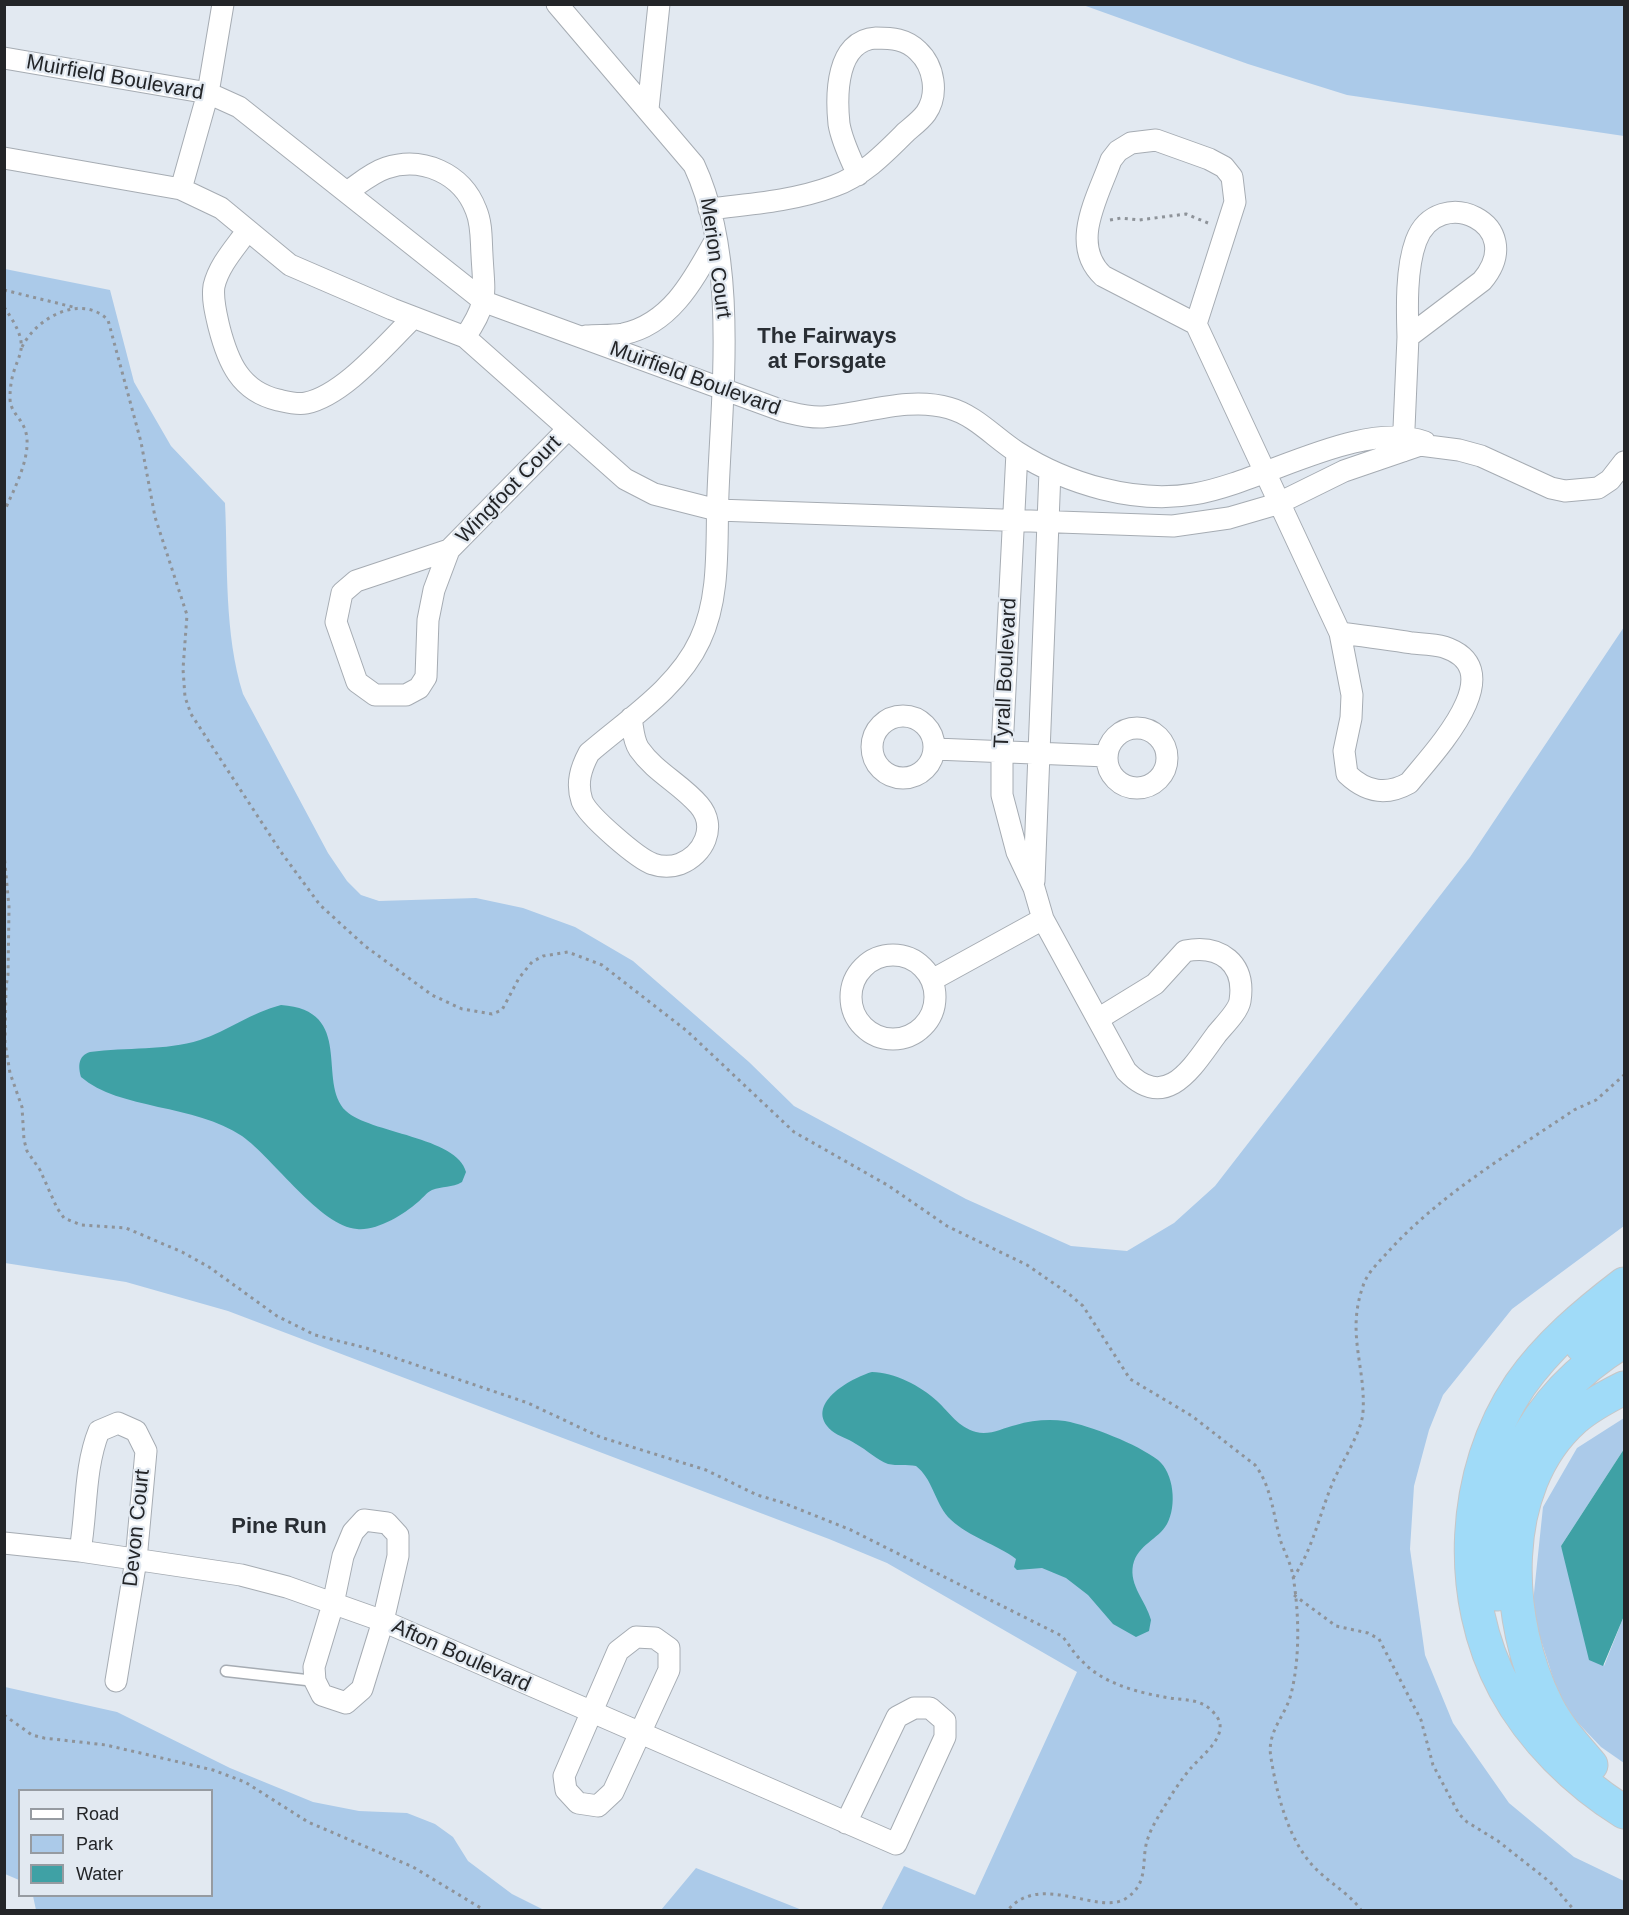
<!DOCTYPE html>
<style>
body{margin:0}
#map{position:relative;width:1629px;height:1915px;overflow:hidden;background:#e2e9f1;font-family:Arial,sans-serif}
canvas{display:block}
.frame{position:absolute;inset:0;border:6px solid #232528;pointer-events:none}
.legend{position:absolute;left:18px;top:1789px;width:195px;height:108px;box-sizing:border-box;background:#e2e9f1;border:2px solid #969ba1;margin:0;padding:8px 10px;list-style:none;font-size:18px;color:#232528}
.legend li{display:flex;align-items:center;gap:12px;height:30px}
.legend b{width:30px;border:2px solid #969ba1}
</style>
<div id="map">
<canvas width="1629" height="1915"></canvas>
<div class="frame"></div>
<ul class="legend">
<li><b style="height:8px;background:#fff"></b>Road</li>
<li><b style="height:16px;background:#abcae9"></b>Park</li>
<li><b style="height:16px;background:#3fa1a5"></b>Water</li>
</ul>
</div>
<script>
const ctx = document.querySelector('canvas').getContext('2d');
ctx.lineJoin = 'round';
function paint(path, color) {
  ctx.fillStyle = color;
  ctx.fill(path, 'evenodd');
}
function trace(path, color, width, dash) {
  ctx.strokeStyle = color;
  ctx.lineWidth = width;
  ctx.lineCap = dash ? 'butt' : 'round';
  ctx.setLineDash(dash || []);
  ctx.stroke(path);
}
function drawText(font, color, halo, rows, align = 'center') {
  ctx.font = font + ' Arial,sans-serif';
  ctx.lineWidth = 4.5;
  ctx.setLineDash([]);
  ctx.textBaseline = 'middle';
  ctx.strokeStyle = halo;
  ctx.fillStyle = color;
  for (const [text, x, y, turn = 0] of rows) {
    ctx.save();
    ctx.translate(x, y);
    ctx.rotate((+turn || 0) * Math.PI / 180);
    ctx.textAlign = isNaN(turn) ? turn : align;
    if (halo) ctx.strokeText(text, 0, 0);
    ctx.fillText(text, 0, 0);
    ctx.restore();
  }
}
const green = new Path2D(`
 M1083 5H1624V136L1347 95 1248 64Z
 M5 269 110 290 134 382 171 446 225 503C228 566 224 633 243 694L328 853 347 881 361 895 379 901 476 898 523 908 575 927 633 961 749 1062 794 1106 966 1199 1071 1246 1127 1251 1174 1223 1215 1186 1470 857 1624 627V1226L1512 1309 1443 1395 1429 1430 1414 1486 1410 1549 1425 1655 1453 1723 1509 1803 1574 1857 1624 1881V1910H881L904 1866 975 1895 1077 1672 887 1563 829 1539 228 1311 126 1282 5 1263Z
 M1624 1418V1449L1561 1546 1604 1666 1624 1616V1763L1601 1747 1562 1706 1532 1612 1543 1507 1577 1448Z
 M5 1687 117 1712 230 1768 313 1802 359 1811 407 1813 435 1824 453 1837 468 1861 512 1894 544 1910H36L33 1896H212V1790H20L19 1880 5 1874Z
 M696 1868 802 1910H661Z`);
const water = new Path2D(`
 M281 1005C356 1010 316 1082 346 1111 369 1133 458 1137 466 1172L462 1182C452 1188 442 1186 432 1190 426 1193 423 1198 418 1202 403 1215 377 1231 357 1229 321 1227 273 1158 242 1136 195 1104 119 1110 81 1077 78 1066 78 1056 90 1052 127 1047 165 1051 200 1040 228 1031 252 1012 281 1005Z
 M872 1372C894 1372 921 1386 937 1401 950 1413 958 1427 976 1432 989 1436 1003 1428 1016 1425 1031 1420 1050 1419 1065 1421 1091 1426 1137 1444 1158 1460 1174 1473 1177 1506 1167 1524 1158 1540 1138 1544 1133 1565 1129 1586 1146 1601 1151 1620L1149 1631 1136 1637 1113 1624 1088 1595 1066 1578 1042 1568 1017 1570 1014 1567 1016 1559 1012 1556C992 1543 964 1534 948 1517 935 1502 932 1478 916 1466 907 1464 897 1466 888 1464 877 1460 867 1450 856 1444 849 1439 838 1436 832 1431 802 1405 851 1378 872 1372Z
 M1624 1449V1616L1603 1666 1589 1660 1561 1546Z`);
const path = new Path2D(`
 M1110 220 1121 218 1139 220 1186 214 1208 223
 M4 290 77 308
 M4 307C39 357 10 351 10 398 10 411 19 416 24 427 35 451 14 489 4 512
 M22 347C36 318 81 293 108 320L141 442 155 517 187 615 183 669 185 697 191 714 281 852 320 905 365 946 432 995 462 1009 492 1014 502 1010 519 978 532 962 543 956 568 952 602 965 687 1031 794 1132 889 1186 947 1226 1027 1265 1069 1294 1083 1306 1130 1379 1192 1416 1255 1465C1272 1487 1273 1515 1281 1542 1285 1553 1291 1564 1293 1576 1299 1612 1300 1655 1292 1690 1287 1716 1266 1730 1271 1758 1277 1795 1288 1839 1314 1867 1329 1883 1349 1893 1361 1910
 M4 853 9 907 8 975 6 986 5 1043 10 1073 22 1107 24 1140 27 1151 40 1170 57 1208 64 1218 81 1225 126 1228 182 1252 209 1267 277 1316 315 1335 366 1348 528 1403 600 1437 706 1470 757 1495 781 1502 851 1530 1062 1636C1069 1644 1074 1654 1082 1661 1102 1683 1136 1692 1164 1697 1183 1701 1200 1697 1214 1713 1233 1733 1203 1754 1191 1768 1184 1776 1178 1785 1172 1794 1164 1808 1153 1823 1148 1838 1140 1859 1151 1883 1125 1899 1097 1915 1040 1872 1008 1910
 M1293 1578C1313 1549 1319 1515 1333 1482 1341 1463 1362 1432 1363 1412 1366 1367 1346 1334 1363 1286 1367 1273 1378 1263 1387 1253 1439 1195 1509 1154 1574 1110L1596 1100 1624 1075
 M1294 1595 1336 1626 1368 1633 1379 1639 1421 1720 1433 1765 1459 1814 1467 1822 1498 1841 1550 1882 1574 1910
 M4 1715 32 1735 44 1738 106 1745 213 1770 245 1782 308 1822 413 1867 484 1910`);
const service = new Path2D(`
 M226 1671 315 1681`);
const minor = new Path2D(`
 M557 4 694 165C738 259 722 391 718 493 716 541 721 596 700 640 678 688 627 720 589 753 581 768 576 783 582 801 588 816 638 859 653 864 661 867 672 867 680 864 703 855 718 827 699 805 681 784 655 772 639 749 633 740 633 728 631 718
 M4 58 208 93 239 107 485 302 783 411C796 414 809 418 823 417 864 414 908 396 949 408 975 415 995 438 1017 452 1067 484 1135 504 1194 494 1262 483 1359 419 1425 442
 M648 109 659 4
 M4 158 181 189 221 208 290 265 392 309 465 337 625 479 654 494 717 510 1173 526 1229 518 1277 504 1344 471 1420 445 1459 450 1481 456 1551 488 1565 491 1598 488 1610 480 1624 462
 M181 189 208 93 223 4
 M347 192C359 184 371 173 386 168 422 156 462 173 476 210 482 224 481 240 482 255 484 295 489 302 465 337
 M709 209C751 204 794 201 834 186 864 175 884 154 906 132 913 126 921 120 926 113 939 94 934 66 918 51 906 39 892 38 876 38 836 40 836 95 839 124 842 142 851 159 858 175
 M247 231C235 248 219 265 214 286 212 299 216 314 219 327 228 362 240 391 278 400 287 402 297 405 306 403 344 395 385 345 413 318
 M1196 324 1235 202 1232 177 1224 167 1209 159 1156 140 1131 143 1118 151 1111 160C1098 197 1069 244 1103 276L1196 324 1340 633 1352 695 1351 718 1344 751 1347 774C1366 792 1386 796 1409 783 1433 753 1514 670 1444 647 1434 644 1422 644 1412 643 1388 639 1364 636 1340 633
 M586 336C598 335 611 336 623 334 671 324 694 279 715 241
 M1403 451 1408 337 1482 281C1530 224 1438 182 1416 241 1406 268 1407 308 1408 337
 M1017 452 1002 749V795L1017 852 1034 888 1043 919 1126 1071C1167 1113 1193 1066 1216 1035 1223 1026 1238 1012 1240 1001 1246 963 1220 944 1185 951L1155 984 1098 1019
 M449 550 434 590 428 620 426 677 419 688 406 695H375L357 682 336 622 342 593 356 581 449 550 568 429
 M872 747a31 31 0 1 1 62 0a31 31 0 1 1-62 0Z
 M1107 758a30 30 0 1 1 60 0a30 30 0 1 1-60 0Z
 M935 749 1107 756
 M1034 881 1050 471
 M851 997a42 42 0 1 1 84 0a42 42 0 1 1-84 0Z
 M932 980 1043 919
 M364 1520 387 1523 398 1535V1556L383 1621 362 1689 346 1703 322 1695 315 1681 314 1667 333 1604 343 1556 353 1532Z
 M4 1543 80 1551 241 1575 287 1587 383 1621 896 1844 945 1737V1721L930 1708H914L897 1717 846 1823
 M80 1551C87 1512 84 1468 99 1431L118 1423 136 1431 146 1451 136 1560 116 1681
 M636 1637 655 1638 669 1648V1670L613 1792 598 1806 578 1803 566 1790 564 1776 618 1651Z`);
const motorway = new Path2D(`
 M1624 1284C1586 1313 1548 1345 1520 1385 1461 1472 1455 1597 1505 1689 1532 1739 1576 1782 1624 1812
 M1582 1346 1624 1314
 M1497 1594C1488 1487 1531 1397 1624 1341
 M1591 1765C1575 1746 1558 1728 1547 1706 1504 1621 1497 1488 1574 1419 1589 1406 1606 1397 1624 1388`);
const streetNames = [
 ["Muirfield Boulevard",115,78,10],
 ["Merion Court",715,258,82],
 ["Muirfield Boulevard",695,379,20],
 ["Wingfoot Court",509,490,-46],
 ["Tyrall Boulevard",1006,673,-87],
 ["Devon Court",137,1528,-84],
 ["Afton Boulevard",461,1656,24]
];
const neighbourhoodNames = [
 ["The Fairways",827,337],
 ["at Forsgate",827,362],
 ["Pine Run",279,1527]
];
paint(green, '#abcae9');
paint(water, '#3fa1a5');
trace(service, '#a6acb3', 13);
trace(minor, '#a6acb3', 23);
trace(motorway, '#c6c6c7', 35);
trace(path, '#8e9399', 3, [3, 4.5]);
trace(service, '#fff', 10);
trace(minor, '#fff', 21);
trace(motorway, '#a0dbf8', 33);
drawText('21px', '#232528', '#e2e9f1', streetNames);
drawText('bold 22px', '#292e34', '#e2e9f1', neighbourhoodNames);
</script>
